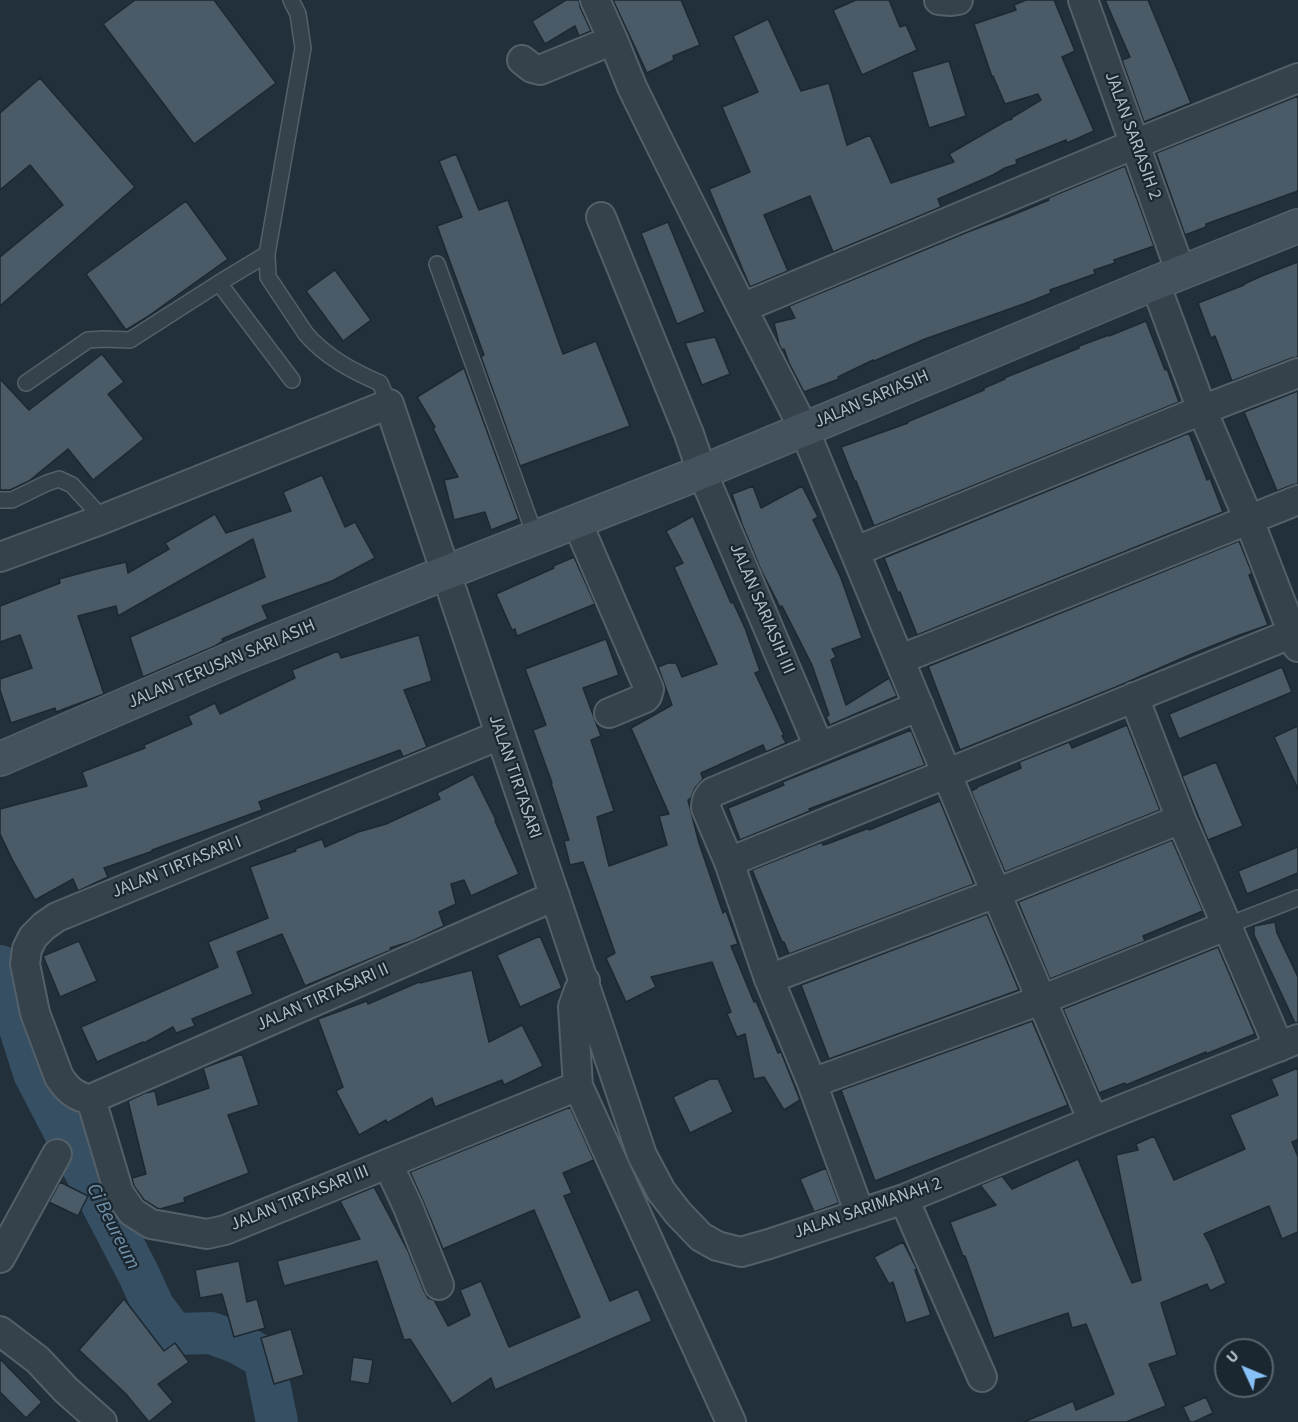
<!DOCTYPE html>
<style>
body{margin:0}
#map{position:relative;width:1298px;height:1422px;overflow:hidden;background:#22303b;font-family:"Source Sans 3",sans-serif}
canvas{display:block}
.north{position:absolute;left:1214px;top:1338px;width:60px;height:60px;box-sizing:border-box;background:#1b2730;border:2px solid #57636c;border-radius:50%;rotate:314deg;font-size:16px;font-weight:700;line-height:24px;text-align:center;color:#b1bdc7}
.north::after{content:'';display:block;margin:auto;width:21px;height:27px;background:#86c1f7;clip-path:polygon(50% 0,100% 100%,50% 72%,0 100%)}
</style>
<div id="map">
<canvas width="1298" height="1422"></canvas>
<div class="north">U</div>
</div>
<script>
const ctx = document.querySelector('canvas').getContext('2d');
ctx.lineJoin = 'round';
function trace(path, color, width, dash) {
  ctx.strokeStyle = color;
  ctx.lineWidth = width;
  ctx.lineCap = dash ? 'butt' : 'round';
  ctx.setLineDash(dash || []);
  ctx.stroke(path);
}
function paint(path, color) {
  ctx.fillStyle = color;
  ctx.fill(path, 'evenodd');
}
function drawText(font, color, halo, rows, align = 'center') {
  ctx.font = font + ' "Source Sans 3",sans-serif';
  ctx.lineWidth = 4.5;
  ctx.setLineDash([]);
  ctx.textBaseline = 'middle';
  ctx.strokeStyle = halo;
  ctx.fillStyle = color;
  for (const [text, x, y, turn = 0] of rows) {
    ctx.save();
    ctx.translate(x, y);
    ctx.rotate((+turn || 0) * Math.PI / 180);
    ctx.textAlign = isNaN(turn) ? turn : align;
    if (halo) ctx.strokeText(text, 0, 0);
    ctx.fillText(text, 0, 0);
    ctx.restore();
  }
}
const river = new Path2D(`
 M0 966 34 1073 139 1275 153 1306 174 1334 211 1333 238 1343 264 1358 277 1422`);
const building = new Path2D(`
 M135 0H214L276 83 194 144 103 24Z
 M566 0H579L580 7 591 31 579 36 575 26 545 44 532 21Z
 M613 0H681L700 45 673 56 674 60 647 73Z
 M856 0H889L900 27 906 25 917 50 862 75 833 10Z
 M1026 0H1054L1075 51 1062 57 1094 131 1067 143 1066 140 1016 160 1017 164 1005 168 993 175 938 199 941 207 833 252 810 196 764 215 788 271 750 287 709 189 750 172 722 107 758 92 733 36 768 19 801 91 829 83 847 145 870 135 891 183 954 162 949 154 1006 121 1012 119 1011 118 1041 100 1038 94 1005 104 993 76 992 77 974 24 1016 10 1014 5Z
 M1105 0H1148L1191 103 1144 122 1122 60 1130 57Z
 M949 61 966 116 929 128 912 72Z
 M40 78 135 187 0 306V257L63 205 30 165 0 190V113Z
 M1298 96V191L1206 224V227L1185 235 1156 153Z
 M456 154 479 210 508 200 563 354 596 341 630 426 520 466 481 357 484 355 437 226 462 217 439 161Z
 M1125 166 1154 246 1114 260 1115 263 1094 270 1095 274 1050 290 1051 293 1029 302 925 339 874 361 873 360 838 377 839 379 804 392 789 363 784 349 782 350 779 344 774 323 795 318 789 306 970 231 1010 216 1049 200 1048 198Z
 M186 201 228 259 147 317 126 330 86 274Z
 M668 222 705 312 677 324 641 233Z
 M1298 262V357L1292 358 1232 381 1215 336 1211 338 1198 303 1244 285V284L1264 275Z
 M335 270 371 320 343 341 306 291Z
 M1146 321 1165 370 1167 369 1179 402 874 526 856 481 855 482 841 447 908 423 907 422 984 390V388L1005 379 1004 378 1079 348V346L1109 335V336Z
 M715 337 730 374 702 385 685 343Z
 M102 354 124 382 108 394 144 439 93 480 68 449 29 481 10 490H0V379L29 410Z
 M464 368 519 519 491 530 485 512 454 520 444 480 458 477 433 428 435 427 417 397Z
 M1298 391V484L1292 485 1277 491 1244 412Z
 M1189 433 1207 480 1210 478 1223 512 917 635 900 592 898 593 884 558Z
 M322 475 345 527 355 522 375 558 332 581 262 606 268 619 222 639 223 641 215 646 143 677 130 637 265 577 253 539 118 616 116 606 78 616 104 694 56 712 55 708 11 723 0 690V679L32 668 20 635 0 642V606L60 583 59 579 96 569 126 562 128 573 169 549 165 543 215 514 226 533 291 511 283 492Z
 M753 486 761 508 802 486 818 517 813 520 841 578 862 638 832 649 836 657 831 660 846 705 889 678 897 696 830 725 826 717 829 715 812 665 782 606 780 607 761 570 742 524 732 494Z
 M693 516 731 603 733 602 745 628 760 671 755 673 784 735 782 736 786 743 766 752 763 745 701 773 703 779 695 788 691 798 688 800 699 843 723 913 726 911 738 944 731 946 754 1002 756 1001 778 1053 781 1052 800 1100 784 1110 764 1077 754 1079 745 1034 737 1037 727 1014 731 1012 712 962 651 977 656 987 626 1002 606 958 615 953 583 862 570 865 564 841 569 840 551 783H552L533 730 546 725 525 669 606 639 619 675 583 688 601 736 591 740 614 811 597 817 609 866 667 845 659 816 669 814 631 728 672 705 658 667 668 663H676L682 677 717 664 674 567 683 563 666 531Z
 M1239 541 1252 573 1249 575 1268 625 1237 636 1192 654 1116 687 960 750 928 666H929Z
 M574 557 595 604 517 636 515 629 512 630 496 594 554 568 553 566Z
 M419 635 432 681 404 690 427 747 403 757 400 750 259 802 262 810 152 850 153 851 104 868 108 877 78 891 73 879 35 900 12 859 0 834V809L87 786 82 772 145 748 144 745 192 724 188 716 215 703 220 714 295 678 292 670 338 651 341 658Z
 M1282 667 1292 692 1179 739 1169 714Z
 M1127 725 1160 810 1005 872 971 791 977 788V787L1021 768 1019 762 1069 742 1072 748Z
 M1298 726V789L1274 737Z
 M911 730 925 765 809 809 810 811 740 840 728 808 784 785 782 782Z
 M1216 762 1243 826 1208 840 1182 776Z
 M473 774 496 820 495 821 519 874 471 896 464 880 451 884 456 904 439 912 444 926 412 941 390 948 391 950 305 986 282 934 237 952 253 994 192 1019 195 1026 176 1033 173 1027 144 1043 143 1042 97 1062 81 1027 218 967 208 942 268 918 250 867 296 851 295 849 322 839 325 847 358 832 386 824 440 799 437 793Z
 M940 801 974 884 789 954 784 942H782L752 870 822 842 823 845 827 844 869 828V830Z
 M1172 840 1203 911 1143 936 1145 941 1050 979 1018 902Z
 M1298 847V873L1247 894 1238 871Z
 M987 914 1019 990 829 1059 801 985Z
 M1275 922 1277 933 1298 977V1023H1295L1254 935V926Z
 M540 936 562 988 520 1007 497 955Z
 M79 941 97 981 60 997 43 956Z
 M1218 947 1255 1034 1206 1054V1052L1126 1085 1125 1083 1099 1093 1063 1009Z
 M472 970 489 1042 522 1025 543 1066 504 1085 502 1080 435 1107 432 1098 387 1123 386 1120 359 1135 336 1091 343 1087 318 1019 367 1001 368 1004 419 982 420 983Z
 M1032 1021 1068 1105 875 1181 841 1090Z
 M242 1054 259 1105 228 1115 249 1173 184 1198 185 1202 160 1209 157 1208 144 1200 134 1186 132 1178 146 1174 128 1101 145 1093 155 1091 158 1105 209 1088 203 1068Z
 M1298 1068V1142L1297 1140 1292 1142 1298 1157V1232L1282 1239 1269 1206 1204 1234 1210 1245 1226 1283 1210 1291 1207 1284 1161 1303 1177 1355 1149 1364 1166 1406 1126 1422H1024L1073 1401 1076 1410 1114 1394 1086 1324 1072 1328 1068 1313 994 1338 965 1256H963L950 1222 996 1205 980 1185 1002 1176 1012 1189 1078 1159 1132 1283 1141 1280 1116 1155 1138 1150 1136 1144 1154 1136 1174 1180 1245 1149 1230 1115 1278 1095 1271 1079Z
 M710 1079H718L733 1112 690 1133 673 1097Z
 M570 1107 594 1160 563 1173 572 1193 564 1196 610 1301 638 1289 652 1321 495 1390 491 1378 452 1404 410 1339 404 1340 377 1261 284 1286 277 1261 360 1239 340 1201 374 1187 408 1251 424 1291 428 1298 434 1300 448 1326 470 1315 460 1290 481 1281 509 1347 580 1317 534 1210 443 1249 423 1201 410 1172Z
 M826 1168 839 1203 814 1212 800 1179Z
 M60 1182 88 1196 78 1216 49 1202Z
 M903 1242 917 1269 915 1270 931 1315 906 1323 893 1282 889 1284 874 1257Z
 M239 1261 247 1302 257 1299 265 1328 234 1337 222 1294 200 1298 195 1270Z
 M124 1299 164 1351 175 1343 189 1362 158 1384 173 1402 149 1422 126 1394 79 1350Z
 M291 1329 304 1375 274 1384 261 1338Z
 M353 1357 373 1360 369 1384 350 1381Z
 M0 1359 42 1402 26 1418 0 1392Z
 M1206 1397 1213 1413 1194 1422H1190L1183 1407Z`);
const lane = new Path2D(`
 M291 0 298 14 303 48 267 254 268 277 306 334C326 357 352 371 380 383L389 404
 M437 264 536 538
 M219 283 292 380
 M26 383 88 340 104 339 130 340 219 283 267 254
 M0 500H12L47 483 59 479 72 485 103 519
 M1226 926 1298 898`);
const street = new Path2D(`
 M595 0 613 40
 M939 0 951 1 958 0
 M1083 0 1181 273
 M522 60 532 68 540 70 613 40 632 87 656 136 742 308 804 429 996 893 1093 1121
 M601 217 689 434 702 472 819 747
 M1155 283 1202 410 1249 520 1298 647
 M742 308 1135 144 1298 78
 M577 522 649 689 647 696 645 698 609 713
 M856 551 1202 410 1298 373
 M0 557 103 519 389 404 642 1155 661 1191 678 1213 701 1237 717 1246 741 1252 769 1244 904 1199 1093 1121 1298 1039
 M901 659 1298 500
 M1134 697 1181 819 1279 1047
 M500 735 57 917 44 926 33 937 27 949 25 964 35 1013 59 1077C67 1089 76 1098 91 1099L555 896
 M729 862 1298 631
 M769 979 996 893 1181 819
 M585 981 579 990 573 1007 578 1086 731 1422
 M812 1083 1041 1000 1226 926
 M91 1099 119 1193 132 1212 151 1224 207 1234 225 1230 578 1086
 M388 1164 408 1207 439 1285
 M904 1199 982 1377
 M860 1214 812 1083 769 979 729 862 706 808C706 801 708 796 713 792L919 706
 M0 1258 57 1154
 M0 1331 38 1360 66 1390 102 1422`);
const secondary = new Path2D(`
 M0 759 236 657 445 573 702 472 1155 283 1298 226`);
const streetNames = [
 ["JALAN SARIASIH 2",1132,136,70],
 ["JALAN SARIASIH",872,400,-23],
 ["JALAN SARIASIH III",761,609,67],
 ["JALAN TERUSAN SARI ASIH",222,665,-23],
 ["JALAN TIRTASARI",514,777,71],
 ["JALAN TIRTASARI I",177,868,-22],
 ["JALAN TIRTASARI II",323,998,-24],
 ["JALAN TIRTASARI III",300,1199,-22],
 ["JALAN SARIMANAH 2",868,1209,-19]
];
const waterNames = [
 ["Ci Beureum",112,1227,63]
];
trace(river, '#364f62', 42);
paint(building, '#4a5b67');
trace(building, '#1d2932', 1.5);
trace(lane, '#546069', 18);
trace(street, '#546069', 32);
trace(secondary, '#546069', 36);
trace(lane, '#36424b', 15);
trace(street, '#36424b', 28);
trace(secondary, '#44525e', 33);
drawText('18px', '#b1bdc7', '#1b2730', streetNames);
drawText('italic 20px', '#7192aa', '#1b2730', waterNames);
</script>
